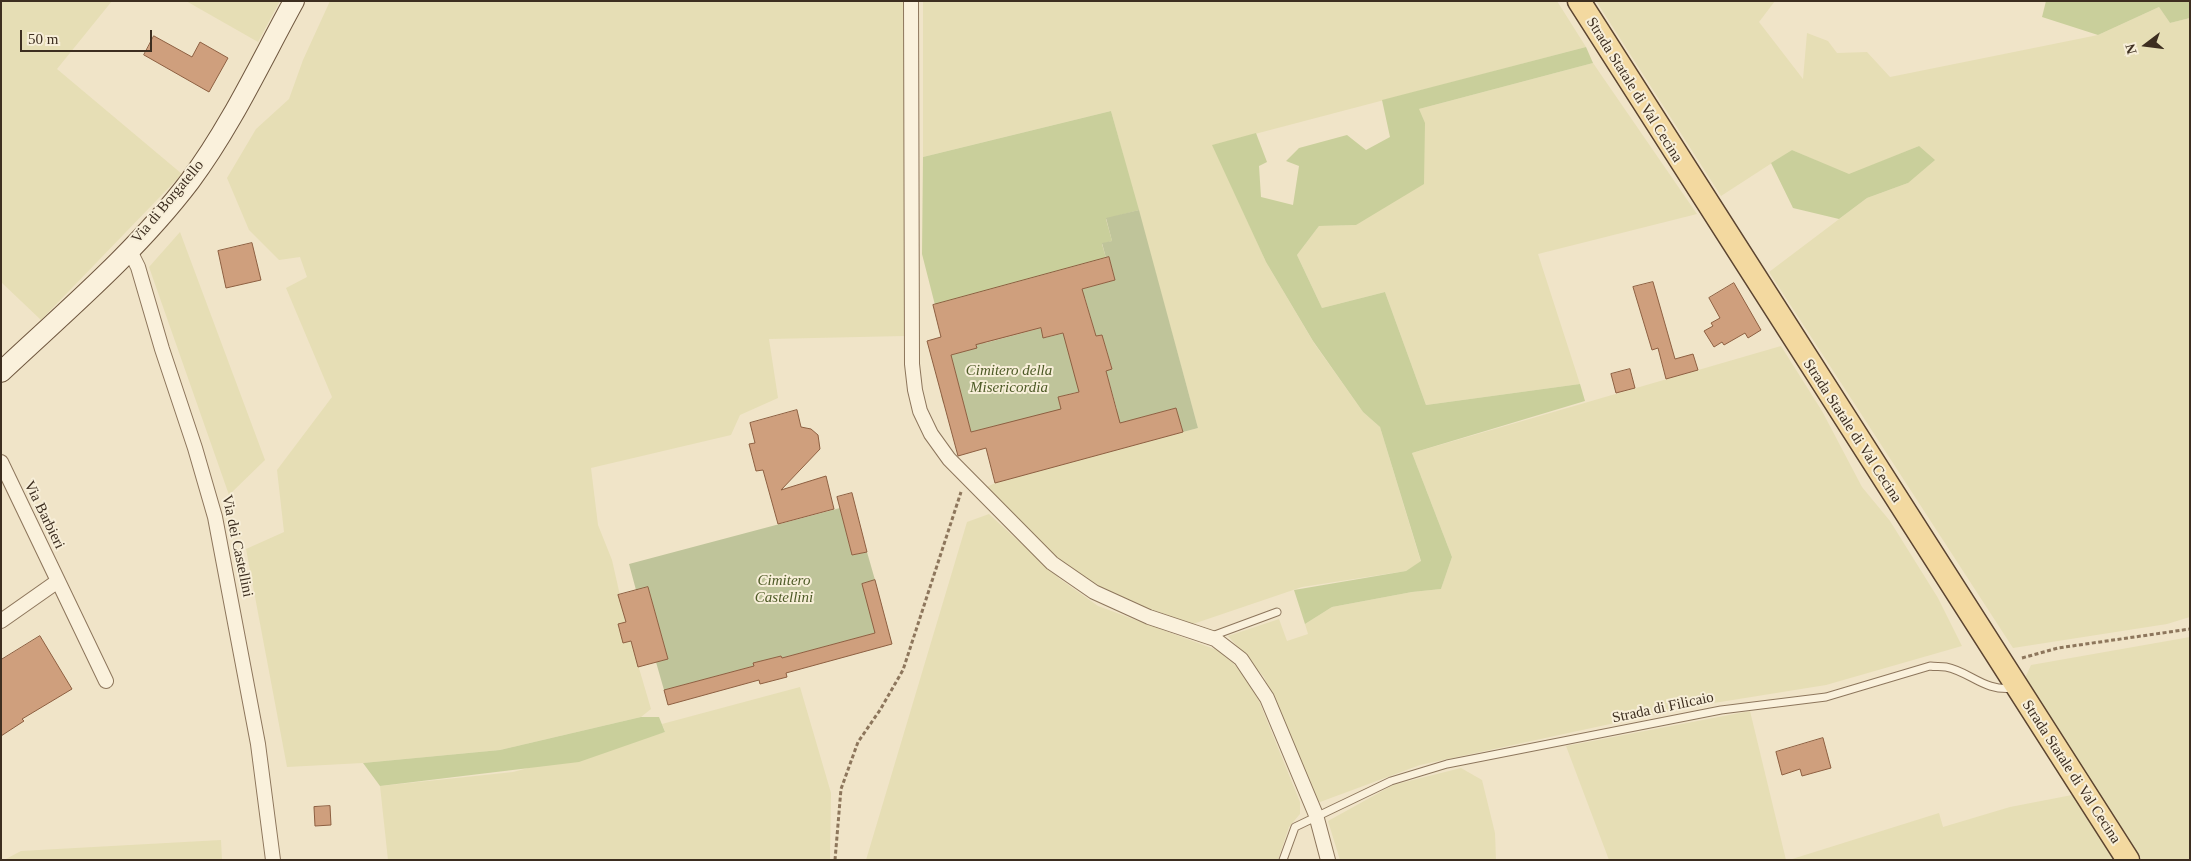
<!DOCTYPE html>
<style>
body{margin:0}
#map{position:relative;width:2191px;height:861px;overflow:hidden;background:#f0e4c8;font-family:Georgia,serif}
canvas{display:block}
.frame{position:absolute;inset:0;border:2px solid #3d2e20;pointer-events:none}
.north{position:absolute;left:2121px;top:20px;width:50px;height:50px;-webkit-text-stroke:4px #f7eed8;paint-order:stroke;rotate:255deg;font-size:14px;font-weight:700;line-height:20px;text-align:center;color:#3d2e20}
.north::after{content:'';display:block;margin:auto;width:18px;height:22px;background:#3d2e20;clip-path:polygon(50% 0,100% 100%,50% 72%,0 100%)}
.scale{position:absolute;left:20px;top:30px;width:132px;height:22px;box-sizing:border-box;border:2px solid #3d2e20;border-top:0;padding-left:6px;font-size:15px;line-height:18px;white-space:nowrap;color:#3d2e20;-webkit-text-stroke:4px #f7eed8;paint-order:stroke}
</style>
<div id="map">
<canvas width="2191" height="861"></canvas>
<div class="frame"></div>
<div class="north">N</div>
<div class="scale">50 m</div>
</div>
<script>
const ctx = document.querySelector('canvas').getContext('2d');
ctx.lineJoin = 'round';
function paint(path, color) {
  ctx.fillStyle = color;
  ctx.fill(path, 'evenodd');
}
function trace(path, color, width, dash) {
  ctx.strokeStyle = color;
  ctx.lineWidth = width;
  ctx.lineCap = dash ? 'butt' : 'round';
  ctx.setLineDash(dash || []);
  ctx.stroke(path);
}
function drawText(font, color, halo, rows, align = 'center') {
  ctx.font = font + ' Georgia,serif';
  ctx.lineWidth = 4;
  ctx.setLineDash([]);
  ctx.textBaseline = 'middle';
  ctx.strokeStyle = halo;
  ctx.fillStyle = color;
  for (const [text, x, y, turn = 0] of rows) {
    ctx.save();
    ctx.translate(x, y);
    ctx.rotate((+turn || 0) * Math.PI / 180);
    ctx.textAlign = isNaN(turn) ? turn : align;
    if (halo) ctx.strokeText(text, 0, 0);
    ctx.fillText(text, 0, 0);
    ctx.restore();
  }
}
const farmland = new Path2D(`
 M1 1H112L57 69 182 174 41 320 1 282Z
 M186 1H280L258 42Z
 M330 1H904L905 336 769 339 778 398 740 415 731 435 591 468 598 525 612 560 626 622 618 625 623 643 631 641 651 709 641 717 500 750 363 763 287 767 246 549 284 532 277 470 332 397 286 288 307 277 300 257 279 260 249 230 227 178 256 129 289 99 303 60Z
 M923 1H1557L1586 47 1213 145 1266 262 1314 343 1363 412 1380 427 1421 562 1406 571 1302 587 1193 624 1110 595 1057 561 985 488 995 483 1198 428 1111 111 923 157Z
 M1596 1H1775L1759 22 1803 79 1807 33 1828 41 1837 53 1867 52 1890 77 2098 35 2159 7 2170 23 2190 18V617L2167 624 2013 648 1769 272 1867 198 1908 183 1919 146 1849 175 1792 150 1721 196Z
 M1593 63 1697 214 1538 254 1580 384 1426 405 1385 292 1322 308 1297 255 1319 226 1356 225 1419 109Z
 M180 232 265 460 229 495 149 267Z
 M1781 346 1822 411 1862 487 1890 521 1938 598 1962 646 1826 685 1689 707 1420 765 1320 802 1313 799 1264 677 1228 636 1279 619 1287 641 1308 634 1305 624 1332 607 1412 592 1441 589 1452 557 1412 453Z
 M989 514 1060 579 1098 606 1217 650 1234 664 1248 681 1259 701 1300 802V814L1289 827 1278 860H866L967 522Z
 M2190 637V860H2142L2025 678 2031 665Z
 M800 687 831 793 830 860H388L380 786 513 772 665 732 662 724Z
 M1750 711 1786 860H1609L1566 746Z
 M1461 768 1482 780 1495 833 1496 860H1340L1328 821 1393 785Z
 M2072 795 2114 860H1789L1939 813 1943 827 2010 807Z
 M221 840 222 860H4L21 851Z`);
const green = new Path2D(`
 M2046 1H2190V18L2170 23 2159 7 2098 35 2042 17Z
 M1586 47 1593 63 1419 109 1425 123 1424 184 1356 225 1319 226 1297 255 1322 308 1385 292 1426 405 1580 384 1585 401 1412 453 1452 557 1441 589 1412 592 1332 607 1305 624 1294 590 1406 571 1421 561 1380 427 1363 412 1313 341 1266 262 1212 145 1256 133 1267 162 1259 166 1261 197 1293 205 1299 166 1286 161 1299 148 1347 135 1366 150 1390 137 1382 100Z
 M1111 111 1139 210 1106 219 1112 241 1102 244 1106 258 935 305 922 254 923 157Z
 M1919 146 1935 160 1908 183 1867 198 1839 219 1793 208 1771 163 1792 150 1849 174Z
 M641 717H659L665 732 579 762 380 786 363 763 500 750Z`);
const cemetery = new Path2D(`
 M1139 210 1198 428 1183 432 1176 408 1020 450 1027 474 1013 478 999 425 971 432 962 398 943 403 941 395 960 390 951 355 977 347 971 329 940 328 1115 280 1109 257 1106 258 1102 243 1112 241 1106 218ZM1085 298 1096 336 1102 335 1112 368 1106 371 1117 410 1011 438 1061 409 1058 397 1081 391 1068 350 1065 333 1044 338 1041 328 985 343 980 326Z
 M840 508 852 555 867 552 875 580V633L782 658 781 656 754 663V666L664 690 656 662 668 659 648 587 636 590 629 564Z`);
const building = new Path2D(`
 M154 36 192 57 200 42 228 58 209 92 144 55Z
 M252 243 261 280 226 288 218 251Z
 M1109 257 1115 280 1082 289 1096 336 1102 335 1112 369 1106 371 1120 423 1176 408 1183 432 995 483 986 448 958 456 927 341 941 337 933 305ZM1041 328 1043 338 1063 333 1079 392 1058 397 1061 409 971 432 951 355 977 348 976 345Z
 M1653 282 1675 359 1693 354 1698 370 1666 379 1658 348 1652 350 1633 287Z
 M1734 283 1761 330 1748 338 1745 333 1724 345 1722 342 1714 347 1704 331 1713 326 1711 323 1720 318 1709 298Z
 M1630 369 1635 388 1616 393 1611 374Z
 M797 410 801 427 811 429 818 435 820 449 781 490 826 476 834 509 778 524 763 470 756 471 749 444 755 443 750 423Z
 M852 493 867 552 852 555 837 497Z
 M875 580 892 644 786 673 787 677 760 684 759 680 668 705 664 690 754 666 753 663 781 656 782 658 875 633 862 584Z
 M648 587 668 659 638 667 631 641 623 643 618 624 626 622 618 595Z
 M40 636 72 689 22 719 24 721 1 736V660Z
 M1823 738 1831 768 1802 776 1800 769 1782 775 1776 752Z
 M330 806 331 825 315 826 314 807Z`);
const path = new Path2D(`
 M2022 658 2058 648 2190 629
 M835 860 841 789 858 742 880 710 903 670 961 492`);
const lane = new Path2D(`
 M1212 636 1277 612
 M1283 860 1295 827 1391 781 1447 764 1721 710 1826 697 1930 666C1935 667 1941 666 1946 667 1971 672 1984 692 2014 688`);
const street = new Path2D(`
 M911 1 912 364 915 390 920 411 931 434 949 459 1052 563 1094 592 1149 617 1215 639 1241 659 1267 698 1316 815 1328 860
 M129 249 138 267 162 349 195 448 215 517 258 744 273 860
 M1 462 106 681
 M1 621 58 581`);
const secondary = new Path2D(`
 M1 372C66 311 136 252 190 181 231 126 261 61 294 1`);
const primary = new Path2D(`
 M1579 1 2128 860`);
const streetNames = [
 ["Strada Statale di Val Cecina",1634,90,58],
 ["Via di Borgatello",168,202,-50],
 ["Strada Statale di Val Cecina",1852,431,57],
 ["Via Barbieri",44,515,64],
 ["Via dei Castellini",237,546,78],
 ["Strada di Filicaio",1663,708,-12],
 ["Strada Statale di Val Cecina",2071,772,57]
];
const parkNames = [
 ["Cimitero della",1009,371],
 ["Misericordia",1009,388],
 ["Cimitero",784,581],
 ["Castellini",784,598]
];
paint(farmland, '#e6deb5');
paint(green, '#c9cf9b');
paint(cemetery, '#bfc49a');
paint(building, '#cf9f7d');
trace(building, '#8d5f41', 1);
trace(lane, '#8d765c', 9);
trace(street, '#8d765c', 16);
trace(secondary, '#6f573f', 22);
trace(primary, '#5b4430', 25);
trace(path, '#8d765c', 3, [4, 2.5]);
trace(lane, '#faf1dc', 7);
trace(street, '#faf1dc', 14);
trace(secondary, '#faf1dc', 20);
trace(primary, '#f3d9a0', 22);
drawText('15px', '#3d2e20', '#f7eed8', streetNames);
drawText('italic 15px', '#4d5a26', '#f7eed8', parkNames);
</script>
